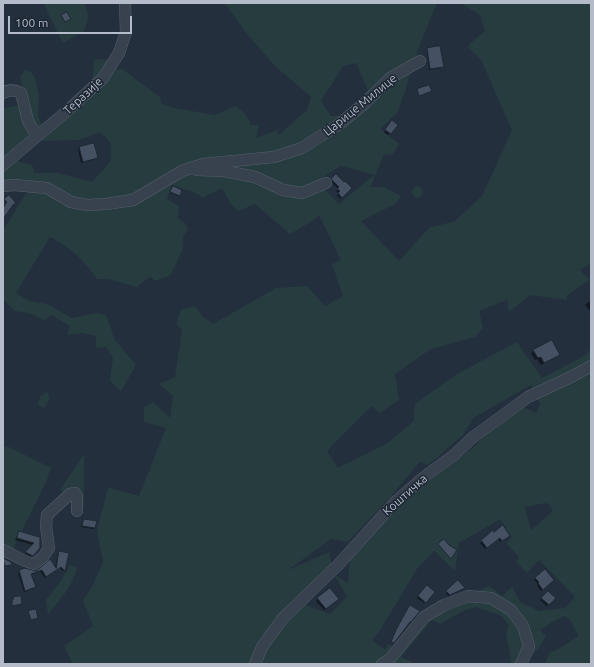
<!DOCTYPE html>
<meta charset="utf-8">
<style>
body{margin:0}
#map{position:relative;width:594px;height:667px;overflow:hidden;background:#242f3e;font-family:Ubuntu,sans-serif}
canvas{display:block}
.frame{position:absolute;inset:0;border:4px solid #b4bcc9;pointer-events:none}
.scale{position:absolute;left:8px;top:16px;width:124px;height:18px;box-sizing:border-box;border:2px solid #b4bcc9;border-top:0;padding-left:5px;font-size:12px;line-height:14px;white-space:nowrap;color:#b4bcc9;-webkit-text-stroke:3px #1d2633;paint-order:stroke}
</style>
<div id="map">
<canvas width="594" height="667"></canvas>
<div class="frame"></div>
<div class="scale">100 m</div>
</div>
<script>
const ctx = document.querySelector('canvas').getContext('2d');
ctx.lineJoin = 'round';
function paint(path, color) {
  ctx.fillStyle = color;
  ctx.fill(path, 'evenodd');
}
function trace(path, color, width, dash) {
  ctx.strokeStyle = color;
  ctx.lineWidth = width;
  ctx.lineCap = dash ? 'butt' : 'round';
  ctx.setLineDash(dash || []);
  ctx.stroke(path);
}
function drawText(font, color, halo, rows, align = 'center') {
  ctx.font = font + ' Ubuntu,sans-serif';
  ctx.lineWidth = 3;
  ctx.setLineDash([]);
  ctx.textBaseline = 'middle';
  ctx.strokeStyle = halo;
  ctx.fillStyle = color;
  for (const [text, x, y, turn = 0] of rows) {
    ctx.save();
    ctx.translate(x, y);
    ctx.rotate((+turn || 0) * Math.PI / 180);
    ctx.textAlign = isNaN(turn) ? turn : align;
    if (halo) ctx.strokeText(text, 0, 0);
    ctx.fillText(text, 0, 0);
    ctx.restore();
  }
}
const green = new Path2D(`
 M43 3H84L89 16 84 31 63 43Z
 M225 3H437L414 59 405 92 397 113 380 129 399 144 393 154 384 155 375 175 371 187H384L401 196 395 204 361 221 399 261 429 228 455 221 482 196 512 130 481 60 467 46 485 31 480 15 460 3H591V263L580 270 590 280 567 295V300L530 295 509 312 507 300 479 311 483 328 475 337 431 349 395 374 399 400 380 413 371 406 327 451 338 468 386 444 414 421V409L416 403 457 374 517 342 542 378 586 355 591 348V664H545L549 653 562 647 578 636 571 621 565 616 552 622 540 630 546 636C541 647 534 652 528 662L532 664H510L511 661 506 633 509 626 502 616 476 607 465 610 440 624 432 620 401 657 411 661 412 664H73L64 646 93 626 83 600 93 585 103 562 97 531 108 487 139 496 166 428 144 422V407L153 402 170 418 173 396 159 384 175 377 182 330 176 324 181 310 195 306 203 317 213 324 276 288 307 286 325 306 343 296 332 264 341 260 319 215 314 220 290 234 255 204 238 211 230 203 222 188 202 198 198 194 172 185 167 199 179 206 178 218 185 223 188 229 183 237V248L171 275 156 281 150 277 137 287 108 279H97C82 258 72 249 50 237L16 293 29 301 47 304 72 318 97 313 106 315 115 340 136 365 121 391 110 381 113 358 106 347 96 348V336L82 333 67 335 70 326 51 315 44 321C34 314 26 312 14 311L3 299V230L27 192 3 190V108L27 104 20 77 25 70 31 72 35 78 39 96 38 114 42 128 12 155 20 162 32 165 35 173H58L92 182 111 161V143L100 132 79 140 38 141 113 70 122 69 160 97 161 103 174 108 215 115 235 106 245 113 251 125H259L256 138 277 130 279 135 307 110 311 97 275 66 247 34ZM356 63 368 90 341 116H331L321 101 343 66ZM340 166 350 168 374 175 339 204 317 181ZM531 385 540 405 536 413 523 407 494 428 471 449 401 503 350 557 348 583 334 574 329 552 288 570 331 539 348 542 390 497 420 462 428 465 463 435 473 418ZM545 503 550 505 553 511 531 530 525 507ZM500 519 512 538 506 543 519 557 516 562 527 573 539 560 575 597 565 608 539 611 520 602 512 587 502 596 489 586 424 614 395 648 388 644 385 650 372 640 379 632 417 569 434 551 455 571 459 543ZM334 574 347 597 330 614 306 605Z
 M94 59 112 60 92 87Z
 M411.5 192a5.5 5.5 0 1 1 11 0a5.5 5.5 0 1 1-11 0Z
 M47 392 50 399 44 408 38 405 40 396Z
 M3 446 9 447 51 468 46 482 13 549 3 544Z
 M84 454V507L60 490Z
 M70 565 77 568C71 588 61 599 48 614L46 600 60 582Z`);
const shadow = new Path2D(`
 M428 49 442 66 441 68 429 70 427 51Z
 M390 123 397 125 388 135 384 132Z
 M80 147 97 157 96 159 81 163 78 149Z
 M336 176 351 188 340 199 337 195 339 193 336 191 338 189 331 181Z
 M173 188 181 191 178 196 170 193Z
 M591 300V309L589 310 585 305Z
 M534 351 558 355 541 365 537 359 535 360 531 353Z
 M84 520 94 528 93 529 81 527Z
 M19 532 39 538 40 543 37 552 30 557 25 554 33 545 15 540Z
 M493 532 507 537 500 542 498 539 485 549 480 543Z
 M60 552 68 554 64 570 63 571 59 567 45 578 40 571 30 575 35 587 24 592 18 573 20 572H36L50 561 55 568 58 554Z
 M545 571 553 580 541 591 537 586 538 584 534 580Z
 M458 582 464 588 448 596 446 593Z
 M427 587 434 592 424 603 417 598Z
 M548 592 554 598 547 606 540 600Z
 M318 599 336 601 324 610 316 601Z`);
const building = new Path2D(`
 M67 12 71 19 65 22 61 15Z
 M440 46 444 67 430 69 427 48Z
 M429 85 432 91 419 96 417 89Z
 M392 120 398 125 391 134 385 130Z
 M94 143 98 158 83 162 79 147Z
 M336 174 344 182 345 181 352 188 342 198 338 193 340 191 337 189 339 187 331 179Z
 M173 186 182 190 180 196 170 192Z
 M9 195 16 203 13 205 3 219V208L7 202 4 199Z
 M552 340 560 355 544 363 541 357 538 358 533 350Z
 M84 519 97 521 95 528 82 526Z
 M503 525 510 536 502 541 500 538 487 548 481 540 493 530 494 532Z
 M19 531 39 537 40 536V548L33 556 25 552 34 543 17 538Z
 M444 539 449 545 457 550 451 559 438 544Z
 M59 551 69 553 65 571 61 567 46 577 42 570 31 574 36 587 25 591 19 570 25 568 36 571 50 559 56 568Z
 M3 558 11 562 12 565 5 566Z
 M545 569 554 580 543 590 538 583 539 582 535 578Z
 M458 580 465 588 450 595 446 591Z
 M427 585 435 592 426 603 418 596Z
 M330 588 339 599 326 609 317 598Z
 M548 591 556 598 549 605 541 598Z
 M21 596 22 604 12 606V599H14L13 597Z
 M410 605 420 611 411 622H410L394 643 391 642 396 630Z
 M36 609 38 618 31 620 28 611Z`);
const minor = new Path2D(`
 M3 93C9 89 15 90 21 93L28 121 37 136
 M3 165 67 111 103 78 119 53 126 32 125 3
 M197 170 224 171 255 177 283 190 302 193 326 183
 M3 186 14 185 47 188 71 202 87 205 106 204 133 200 182 171 203 164 274 157 302 148 338 125 364 104 390 78 420 61
 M3 550C14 555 23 561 34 564L43 557 49 548 46 526 47 515 70 494 75 493 77 497V511
 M255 664 262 647 283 618 338 565 395 502 424 477 454 455 472 438 528 397 571 377 591 366
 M382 664 389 660 424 617 444 605 468 596 491 598 511 610 523 626 529 646 521 664`);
const streetNames = [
 ["Теразије",83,96,-43],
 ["Царице Милице",360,105,-39],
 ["Коштичка",405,495,-42]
];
paint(green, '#263c3f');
paint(shadow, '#0007');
paint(building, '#455162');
trace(building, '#1f2835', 1);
trace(minor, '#565f6c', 12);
trace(minor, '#38414e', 11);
drawText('12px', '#b4bcc9', '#1d2633', streetNames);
</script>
